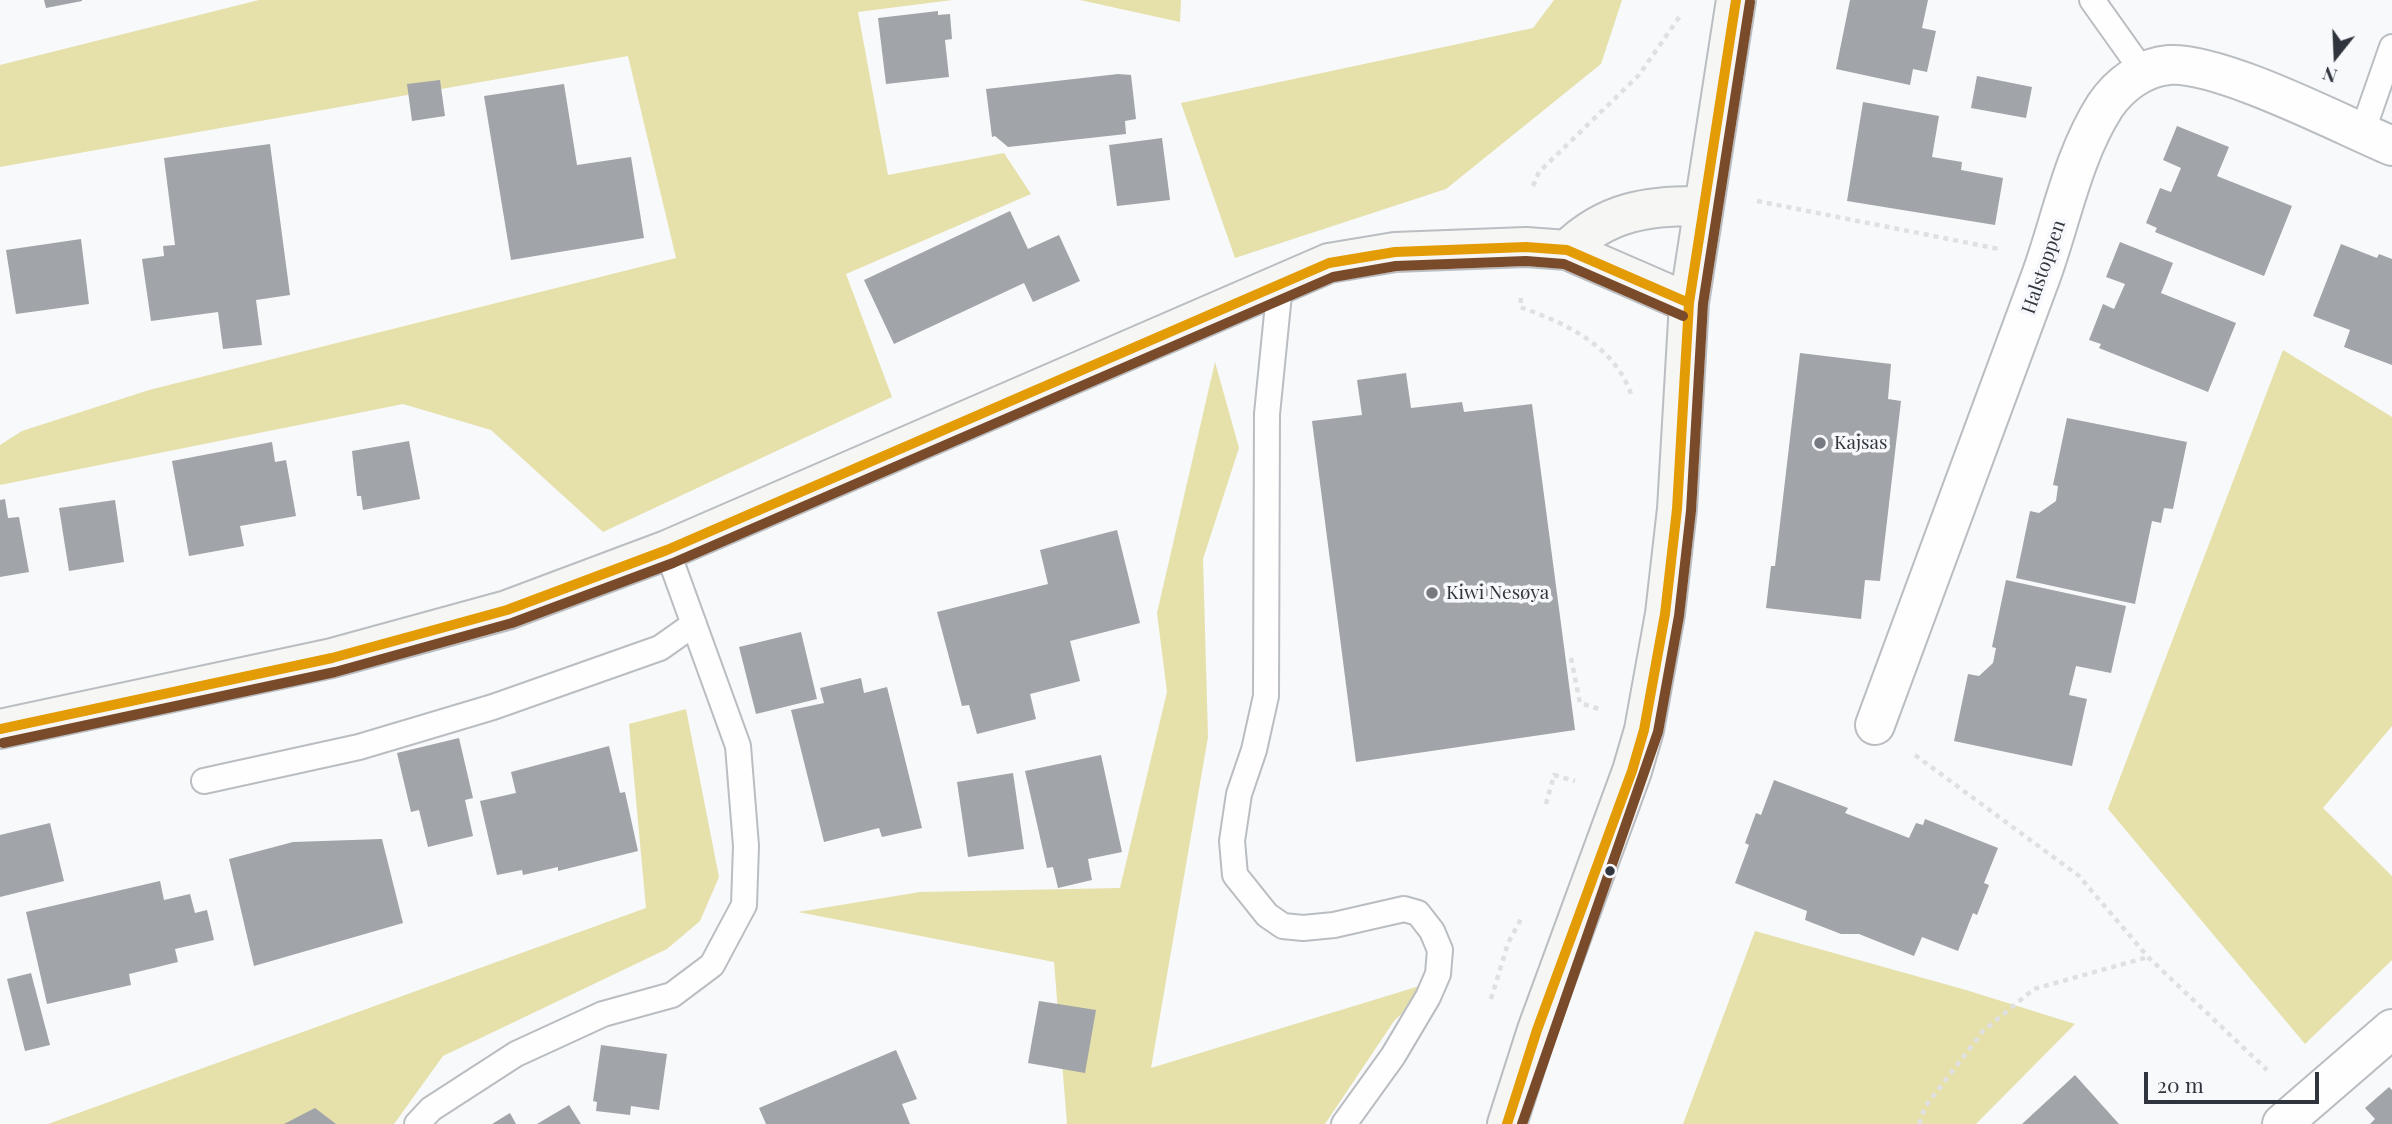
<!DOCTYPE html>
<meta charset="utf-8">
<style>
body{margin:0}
#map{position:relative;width:2392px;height:1124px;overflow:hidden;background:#f7f9fb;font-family:"Playfair Display",serif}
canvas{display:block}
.north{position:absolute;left:2301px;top:21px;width:70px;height:70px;-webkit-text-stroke:5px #f6f8fc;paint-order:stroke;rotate:198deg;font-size:19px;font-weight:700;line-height:28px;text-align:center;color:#30343c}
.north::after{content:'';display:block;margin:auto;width:24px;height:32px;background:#30343c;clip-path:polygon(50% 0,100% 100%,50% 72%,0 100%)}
.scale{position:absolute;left:2144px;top:1072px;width:175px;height:32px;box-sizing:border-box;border:4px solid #30343c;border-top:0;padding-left:9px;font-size:21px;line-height:24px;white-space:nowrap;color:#30343c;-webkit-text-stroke:5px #f6f8fc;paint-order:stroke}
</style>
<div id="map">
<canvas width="2392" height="1124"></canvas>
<div class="north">N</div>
<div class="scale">20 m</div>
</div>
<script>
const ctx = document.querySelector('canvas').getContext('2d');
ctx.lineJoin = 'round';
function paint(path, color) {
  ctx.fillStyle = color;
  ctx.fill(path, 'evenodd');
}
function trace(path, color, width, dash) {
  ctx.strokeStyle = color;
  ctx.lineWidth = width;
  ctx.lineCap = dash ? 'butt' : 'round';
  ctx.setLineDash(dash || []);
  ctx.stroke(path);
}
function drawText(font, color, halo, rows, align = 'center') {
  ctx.font = font + ' "Playfair Display",serif';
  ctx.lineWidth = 7;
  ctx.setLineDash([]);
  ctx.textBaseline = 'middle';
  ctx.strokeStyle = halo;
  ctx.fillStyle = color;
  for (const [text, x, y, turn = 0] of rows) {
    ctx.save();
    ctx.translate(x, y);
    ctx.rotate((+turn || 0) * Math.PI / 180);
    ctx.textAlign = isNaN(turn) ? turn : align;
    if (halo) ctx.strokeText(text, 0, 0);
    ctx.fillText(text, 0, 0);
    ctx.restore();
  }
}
const green = new Path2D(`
 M259 0H952L858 12 888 175 1004 153 1031 194 846 274 892 397 603 532 491 430 403 404 0 485V445L22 431 149 390 676 258 628 56 0 167V65Z
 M1080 0H1181L1180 22Z
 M1554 0H1622L1601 64 1446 189 1235 258 1181 103 1533 28Z
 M2283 350 2392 417V726L2323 808 2392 876V960L2305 1044 2108 809Z
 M1215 362 1239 448 1203 559 1208 737 1151 1068 1436 981 1394 1021 1325 1124H1067L1054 962 798 912 920 892 1120 888 1167 692 1157 613Z
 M686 709 719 877 700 921 667 949 443 1056 394 1124H48L646 908 629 724Z
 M1755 931 1966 990 2075 1024 1976 1124H1683Z`);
const building = new Path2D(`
 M44 0H82V1L46 8Z
 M1850 0H1928L1922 28 1936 31 1927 72 1913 69 1910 85 1836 69Z
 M938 11V15L950 14 952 39 945 40 949 77 886 84 878 18Z
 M1118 74 1131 75 1136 119 1125 121 1126 134 1008 147 995 136 992 137 986 89Z
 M1977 76 2032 87 2026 118 1971 108Z
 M440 80 445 116 412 121 407 84Z
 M564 84 577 165 631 157 644 238 511 260 484 96Z
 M1863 102 1939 116 1932 157 1962 162 1961 170 2003 178 1995 225 1847 201Z
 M2177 126 2229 147 2217 176 2292 206 2264 276 2155 232 2157 228 2146 223 2160 188 2171 192 2181 168 2163 160Z
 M1162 138 1170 200 1117 206 1109 145Z
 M270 144 290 295 256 300 262 345 223 349 218 312 151 321 142 259 164 256 163 246 175 245 164 158Z
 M1010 211 1028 249 1059 235 1080 281 1033 302 1024 283 894 344 864 280Z
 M81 239 89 304 16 314 6 250Z
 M2120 242 2173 263 2161 293 2236 323 2208 392 2099 348 2101 344 2089 340 2103 304 2114 309 2125 284 2106 277Z
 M2341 244 2377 258 2379 254 2392 259V365L2344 347 2350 330 2313 316Z
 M1800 353 1891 364 1888 399 1901 401 1880 581 1865 580 1861 619 1766 608 1771 566H1775Z
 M1406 373 1411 408 1462 402 1464 412 1532 404 1575 730 1356 762 1312 421 1362 415 1357 380Z
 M2067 418 2187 442 2173 509 2164 508 2161 523 2152 521 2135 604 2016 578 2030 511 2039 513 2056 501 2058 486 2053 485Z
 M409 441 420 499 363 510 361 496H357L352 451Z
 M272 442 275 462 286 460 296 516 240 526 244 546 189 556 172 461Z
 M5 499 8 518 19 517 29 572 0 577V500Z
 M115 500 124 562 69 571 59 508Z
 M1117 530 1140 623 1070 641 1080 681 1030 694 1036 719 977 734 969 705 962 706 937 612 1048 584 1040 550Z
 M2006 580 2126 606 2111 673 2076 666 2069 695 2087 699 2072 766 1954 741 1968 674 1979 676 1993 663 1996 648 1992 647Z
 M801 632 817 699 756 714 739 647Z
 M861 678 864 693 887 687 922 828 882 837 879 828 824 842 791 710 824 703 820 688Z
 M459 738 473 798 465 800 473 836 428 847 419 810 411 812 397 753Z
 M609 746 620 793 625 792 638 851 558 871V867L523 875 522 870 497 875 480 801 516 793 511 772Z
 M1101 755 1122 852 1088 859 1092 880 1058 888 1053 867 1047 868 1025 771Z
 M1013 773 1024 849 968 857 957 782Z
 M1774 780 1848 808 1845 813 1909 838 1916 823 1923 825 1925 819 1998 848 1984 883 1989 885 1977 915 1973 913 1958 951 1922 937 1914 956 1859 934H1841L1805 920 1807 911 1735 883 1749 845 1745 843 1756 813 1761 815Z
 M50 823 64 881 0 897V835Z
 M382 839 403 923 254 966 229 859 293 842Z
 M160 881 164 900 190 894 195 913 207 910 214 940 175 949 178 962 129 974 131 985 47 1004 26 912Z
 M31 973 50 1045 25 1051 7 979Z
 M1039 1001 1096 1010 1085 1073 1028 1063Z
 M601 1045 667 1054 659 1110 631 1106 630 1115 596 1111 597 1102 593 1101Z
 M896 1050 917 1099 902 1104 910 1124H766L759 1108Z
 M2075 1075 2119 1124H2022Z
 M2389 1087 2392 1090V1124H2370L2375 1119 2365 1108Z
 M569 1105 581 1124H537Z
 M315 1108 336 1124H284Z
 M510 1113 516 1124H492Z`);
const path = new Path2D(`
 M1533 186 1539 172 1639 75 1680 16
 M1757 201 1999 249
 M1521 298 1520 307C1565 323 1614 345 1631 394
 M1571 658 1580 703 1599 709
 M1915 755 2079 876 2148 957 2267 1070
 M1546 804 1554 775 1575 781
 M1491 999 1508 943 1521 919
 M1919 1124 1925 1107 1983 1031 2034 989 2148 957`);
const lane = new Path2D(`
 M2092 0 2144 73
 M2362 133 2392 47
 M1280 284 1267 414 1266 696 1254 750 1239 794 1232 841 1235 875 1267 915 1283 926 1303 928 1334 925 1404 909 1418 913 1432 931 1440 950 1438 974 1428 997 1393 1056 1344 1124
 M204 781 359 747 493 707 660 648 694 624
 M417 1124 431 1109 516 1054 603 1014 672 995 712 965 744 905 746 846 738 746 667 550`);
const street = new Path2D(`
 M1875 725C1929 578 1984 431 2038 284 2060 227 2071 159 2105 106 2119 85 2143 67 2169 65 2221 62 2340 124 2392 146
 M2282 1124 2392 1029`);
const secondary = new Path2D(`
 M1567 250C1606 211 1650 205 1703 206
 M0 729 332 658 507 610 667 550 1329 263 1395 252 1526 247 1567 250 1689 303
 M1507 1124 1537 1030 1632 771 1644 730 1665 614 1677 509 1689 303 1736 0`);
const bus1 = new Path2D(`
 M0 729 332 658 507 610 667 550 1329 263 1395 252 1526 247 1567 250 1689 303
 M1507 1124 1537 1030 1632 771 1644 730 1665 614 1677 509 1689 303 1736 0`);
const bus2 = new Path2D(`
 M3 743 335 672 512 623 673 563 1333 277 1396 266 1526 261 1564 264 1683 316
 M1522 1124 1658 732 1679 616 1691 511 1703 304 1750 2`);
const markers = [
 [1820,443,7,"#76797f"],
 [1432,593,7,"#76797f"],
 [1610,871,6,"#30343c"]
];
const streetNames = [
 ["Halstoppen",2044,267,-71]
];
const poiNames = [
 ["Kajsas",1834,443],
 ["Kiwi Nesøya",1446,593]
];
paint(green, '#e6e0aa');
paint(building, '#a1a4a8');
trace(lane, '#babdc1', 28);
trace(street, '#babdc1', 42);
trace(secondary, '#babdc1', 42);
trace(path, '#e0e0e2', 4.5, [5, 5]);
trace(lane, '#fefefe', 24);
trace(street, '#fefefe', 38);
trace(secondary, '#f6f6f4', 38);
trace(bus1, '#e39b06', 10);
trace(bus2, '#7a4b2a', 10);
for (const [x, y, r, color] of markers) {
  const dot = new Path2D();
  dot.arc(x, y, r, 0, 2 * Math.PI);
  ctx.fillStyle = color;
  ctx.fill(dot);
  trace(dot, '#f6f8fc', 2.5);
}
drawText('19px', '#30343c', '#f6f8fc', streetNames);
drawText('19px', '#30343c', '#f6f8fc', poiNames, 'left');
</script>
